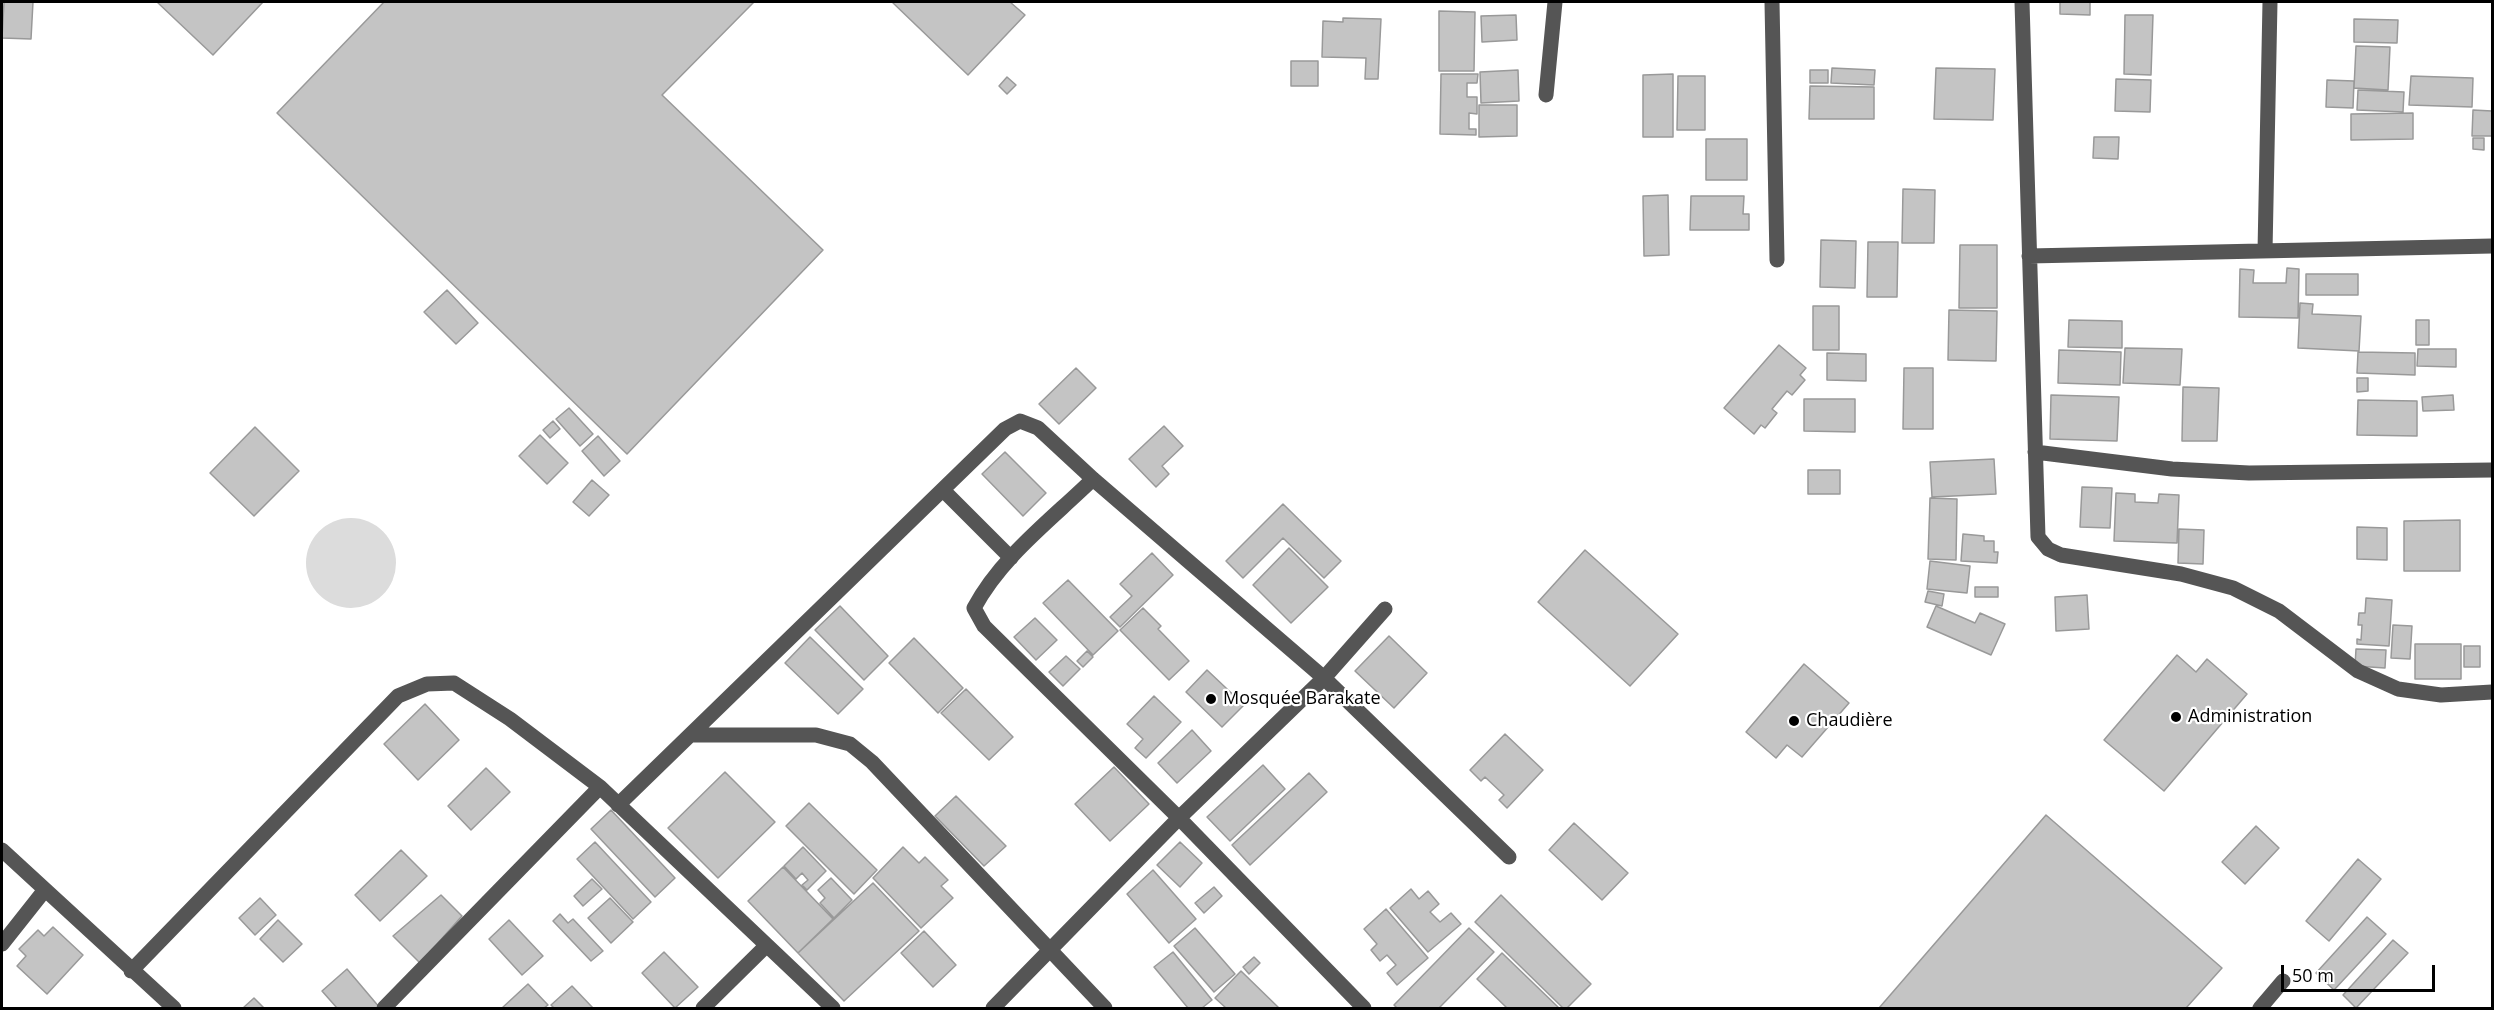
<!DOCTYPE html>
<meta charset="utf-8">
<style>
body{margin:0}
#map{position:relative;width:2494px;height:1010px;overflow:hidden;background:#fff;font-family:"Open Sans",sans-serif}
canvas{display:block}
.frame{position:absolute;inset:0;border:3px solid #000;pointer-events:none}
.scale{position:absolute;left:2281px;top:965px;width:154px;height:27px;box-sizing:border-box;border:3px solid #000;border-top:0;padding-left:8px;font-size:18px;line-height:21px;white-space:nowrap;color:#000;-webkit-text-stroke:4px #fff;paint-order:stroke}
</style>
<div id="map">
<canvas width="2494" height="1010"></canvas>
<div class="frame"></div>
<div class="scale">50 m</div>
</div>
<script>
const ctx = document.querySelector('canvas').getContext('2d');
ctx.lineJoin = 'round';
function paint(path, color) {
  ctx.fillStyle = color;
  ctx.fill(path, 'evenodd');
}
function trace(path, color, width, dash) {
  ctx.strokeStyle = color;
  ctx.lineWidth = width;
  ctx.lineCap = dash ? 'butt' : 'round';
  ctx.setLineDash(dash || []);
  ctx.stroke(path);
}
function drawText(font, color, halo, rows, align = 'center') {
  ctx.font = font + ' "Open Sans",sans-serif';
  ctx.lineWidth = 4.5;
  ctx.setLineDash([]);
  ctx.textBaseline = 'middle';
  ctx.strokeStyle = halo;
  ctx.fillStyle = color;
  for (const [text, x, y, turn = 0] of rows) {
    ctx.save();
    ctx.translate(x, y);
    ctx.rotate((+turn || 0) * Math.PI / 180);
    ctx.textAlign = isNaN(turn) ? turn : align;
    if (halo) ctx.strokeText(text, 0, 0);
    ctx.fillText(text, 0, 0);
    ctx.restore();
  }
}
const green = new Path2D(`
 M306 563a45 45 0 1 1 90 0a45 45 0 1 1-90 0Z`);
const building = new Path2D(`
 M4 2H33L31 39 2 38Z
 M157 2H263L213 55Z
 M384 2H754L662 95 823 250 627 454 277 113Z
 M892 2H1010L1025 15 968 75Z
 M2060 2H2090V15L2060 14Z
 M1439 11 1475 12 1474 71H1439Z
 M1516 15 1517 40 1482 42 1481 16Z
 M2125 15H2153L2151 75 2124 74Z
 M1343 18 1381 19 1378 79H1365L1366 58 1322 57 1323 21 1343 22Z
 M2354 19 2398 20 2397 43 2354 42Z
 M2356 46 2390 47 2388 90 2354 88Z
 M1291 61H1318V86H1291Z
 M1832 68 1875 70 1874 85 1831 83Z
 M1936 68 1995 69 1993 120 1934 119Z
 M1518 70 1519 101 1481 103 1480 72Z
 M1810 70H1828V83H1810Z
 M1441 74H1478L1477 83H1467V97H1477V114L1469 113V129H1476V135L1440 134Z
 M1673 74V137H1643V75Z
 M1678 76H1705V130H1677Z
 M2411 76 2473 78 2472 107 2409 105Z
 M1007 77 1016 85 1007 94 999 86Z
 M2116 79 2151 80 2150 112 2115 111Z
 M2327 80 2354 81 2353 108 2326 107Z
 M1810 86 1874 87V119H1809Z
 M2358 90 2404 92 2403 112 2357 110Z
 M1479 105H1517V136L1479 137Z
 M2473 110 2492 111V136H2472Z
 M2413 113V139L2351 140V114Z
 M2094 137H2119L2118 159 2093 158Z
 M2473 138H2484V150L2473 149Z
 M1706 139H1747V180H1706Z
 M1903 189 1935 190 1934 243H1902Z
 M1668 195 1669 255 1644 256 1643 196Z
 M1691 196H1744L1743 214H1749V230H1690Z
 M1821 240 1856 241 1855 288 1820 287Z
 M1868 242H1898L1897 297H1867Z
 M1960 245H1997V308H1959Z
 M2287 268 2299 269 2298 318 2239 317 2240 269 2254 270 2253 283H2286Z
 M2306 274H2358V295H2306Z
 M447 290 478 323 456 344 424 312Z
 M2300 303 2313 304 2312 314 2361 316 2359 351 2298 348Z
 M1813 306H1839V350H1813Z
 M1949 310 1997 311 1996 361 1948 360Z
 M2069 320 2122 321V348L2068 347Z
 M2416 320H2429V345H2416Z
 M1779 345 1806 368 1800 375 1805 380 1792 395 1787 391 1772 409 1777 413 1765 428 1761 425 1754 434 1724 408Z
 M2125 348 2182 349 2180 385 2123 383Z
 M2418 349H2456V367L2417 366Z
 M2059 350 2121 352 2120 385 2058 383Z
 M2358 352 2415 353V375L2357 373Z
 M1827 353 1866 354V381L1827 380Z
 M1076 368 1096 388 1059 424 1039 404Z
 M1904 368H1933V429H1903Z
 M2357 378H2368V391L2357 392Z
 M2183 387 2219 388 2217 441H2182Z
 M2051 395 2119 397 2117 441 2050 439Z
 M2453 395 2454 410 2423 411 2422 397Z
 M1804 399H1855V432L1804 431Z
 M2358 400 2417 401V436L2357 435Z
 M569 408 593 434 580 446 556 419Z
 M553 421 560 429 550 438 543 430Z
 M1164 426 1183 446 1162 466 1169 474 1156 487 1129 459Z
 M255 427 299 471 254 516 210 473Z
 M540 435 568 463 547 484 519 456Z
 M598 436 620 461 604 476 582 451Z
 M1005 452 1046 493 1023 516 982 474Z
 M1994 459 1996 494 1932 497 1930 462Z
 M1808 470H1840V494H1808Z
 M592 480 609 495 589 516 573 502Z
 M2082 487 2112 488 2110 528 2080 527Z
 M2116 493 2135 494V502L2158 503 2159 494 2179 495 2177 543 2114 541Z
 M1930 498 1957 499 1956 560 1928 559Z
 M1283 504 1341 561 1324 578 1283 538 1243 578 1226 561Z
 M2460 520V571H2404V521Z
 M2357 527 2387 528V560L2357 559Z
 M2179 529 2204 530 2203 564 2178 563Z
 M1963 534 1984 536V541H1994V552H1998L1997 563 1961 561Z
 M1289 548 1328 587 1291 623 1253 585Z
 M1585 550 1678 634 1630 686 1538 602Z
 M1152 553 1173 575 1120 627 1110 617 1132 596 1120 584Z
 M1930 561 1970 566 1967 593 1927 589Z
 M1068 580 1118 631 1093 655 1043 603Z
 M1975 587H1998V597H1975Z
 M1928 591 1944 594 1942 606 1925 602Z
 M2087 595 2089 629 2056 631 2055 597Z
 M2366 598 2392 600 2389 646 2357 644V639L2361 640 2362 625H2358L2359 613H2365Z
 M840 606 888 656 864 680 815 630Z
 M1936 606 1975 623 1980 613 2005 624 1991 655 1927 627Z
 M1143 608 1161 626 1158 629 1189 661 1169 680 1120 630Z
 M1035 618 1057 640 1036 660 1014 637Z
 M2393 625 2412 626 2410 659 2391 658Z
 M1389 636 1427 673 1394 708 1355 671Z
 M810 637 863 689 838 714 785 663Z
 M914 638 963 688 938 713 889 663Z
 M2415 644H2461V679H2415Z
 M2464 646H2480V667H2464Z
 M2356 649 2386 650 2385 668 2355 666Z
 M1087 651 1093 657 1083 667 1077 661Z
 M2177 655 2196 672 2207 659 2247 694 2164 791 2104 740Z
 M1066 656 1080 669 1063 686 1049 672Z
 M1804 664 1849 703 1802 757 1787 745 1776 758 1746 732Z
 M1207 670 1244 705 1222 727 1186 692Z
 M966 689 1013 737 989 760 941 713Z
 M1154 696 1181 722 1146 758 1135 748 1143 739 1127 724Z
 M425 704 459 740 418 780 384 744Z
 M1192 730 1211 751 1177 783 1158 763Z
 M1505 734 1543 770 1507 808 1499 800 1504 795 1485 777 1481 781 1470 770Z
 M1263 765 1285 789 1230 841 1207 817Z
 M1114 767 1149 804 1110 841 1075 804Z
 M486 768 510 792 471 830 448 806Z
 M725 772 775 822 718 878 668 828Z
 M1309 773 1327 792 1250 865 1232 845Z
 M956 796 1006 846 984 866 935 816Z
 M809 803 877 870 854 894 786 826Z
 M611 810 675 878 655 897 591 829Z
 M2046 815 2222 968 2186 1008H1879Z
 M1574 823 1628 873 1602 900 1549 850Z
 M2256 826 2279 848 2245 884 2222 862Z
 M595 842 651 902 633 919 577 859Z
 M1180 842 1202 863 1180 887 1157 865Z
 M803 847 826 871 807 890 802 885 808 880 802 873 796 879 784 866Z
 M903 847 919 863 925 857 948 880 941 886 953 898 921 928 873 878Z
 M401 850 427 876 380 921 355 895Z
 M2358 859 2381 879 2329 941 2306 921Z
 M783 867 833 919 798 953 748 901Z
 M1153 870 1196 919 1169 943 1127 894Z
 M831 878 852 900 834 918 820 903 825 898 818 890Z
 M592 879 602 889 583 906 574 896Z
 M873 883 919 931 844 1001 798 953Z
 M1214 887 1222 896 1204 913 1195 903Z
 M1411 889 1419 899 1428 891 1439 904 1430 912 1440 922 1451 913 1461 924 1428 952 1390 908Z
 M441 895 462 916 420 963 393 936Z
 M1501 895 1591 984 1567 1008H1563L1475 922Z
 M260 898 276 915 255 935 239 918Z
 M610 898 633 922 611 943 588 918Z
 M1386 909 1428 958 1397 985 1387 973 1396 965 1387 955 1380 961 1371 950 1377 944 1364 929Z
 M560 914 568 923 573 919 603 951 591 961 553 921Z
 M2367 917 2386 934 2334 990 2316 973Z
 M278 920 302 944 283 962 260 939Z
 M509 920 543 956 522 975 489 939Z
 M53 927 83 955 47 994 17 966 26 956 19 949 38 930 44 936Z
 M1195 928 1235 974 1214 992 1174 946Z
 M1469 928 1494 952 1439 1008H1397L1394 1005Z
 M924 931 956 965 933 987 901 953Z
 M2393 940 2408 953 2356 1008 2343 995Z
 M664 952 698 987 675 1008 642 973Z
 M1173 952 1212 1000 1202 1008H1188L1154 967Z
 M1502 953 1559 1008H1507L1477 979Z
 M1254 957 1260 963 1249 974 1243 967Z
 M347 969 380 1008H337L322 991Z
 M1241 971 1279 1008H1226L1215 998Z
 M528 984 548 1005 544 1008H502Z
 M572 986 593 1008H554L551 1005Z
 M254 998 264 1008H243Z`);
const minor = new Path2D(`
 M1772 2 1777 260
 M2022 2 2038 537 2048 549 2061 555 2181 574 2233 588 2279 611 2358 671 2398 689 2441 695 2492 692
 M1546 95 1555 2
 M2265 251 2270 2
 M2029 256 2492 246
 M2035 452 2172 469 2249 473 2492 470
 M1093 479C1052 519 1001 557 974 608L984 626 1179 818 1364 1008
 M943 490 1011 558
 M690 735H816L850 744 872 762 1105 1008
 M618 805 1005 429 1020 421 1038 428 1093 479 1324 678 1509 857
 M2 850 174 1008
 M2 944 44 891
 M131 971 398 696 427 684 454 683 510 719 600 787 833 1008
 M384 1008 600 787
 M703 1008 766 946
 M993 1008 1179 818 1324 678 1385 609
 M2260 1008 2283 981`);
const markers = [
 [1211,699,6,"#000"],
 [2176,717,6,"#000"],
 [1794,721,6,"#000"]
];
const poiNames = [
 ["Mosquée Barakate",1223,699],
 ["Administration",2188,717],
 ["Chaudière",1806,721]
];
paint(green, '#dcdcdc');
paint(building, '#c4c4c4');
trace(building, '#999', 1.5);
trace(minor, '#555', 15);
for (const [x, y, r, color] of markers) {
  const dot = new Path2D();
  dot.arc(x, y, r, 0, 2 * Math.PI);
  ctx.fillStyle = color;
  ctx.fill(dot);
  trace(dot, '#fff', 2);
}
drawText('18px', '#000', '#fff', poiNames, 'left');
</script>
